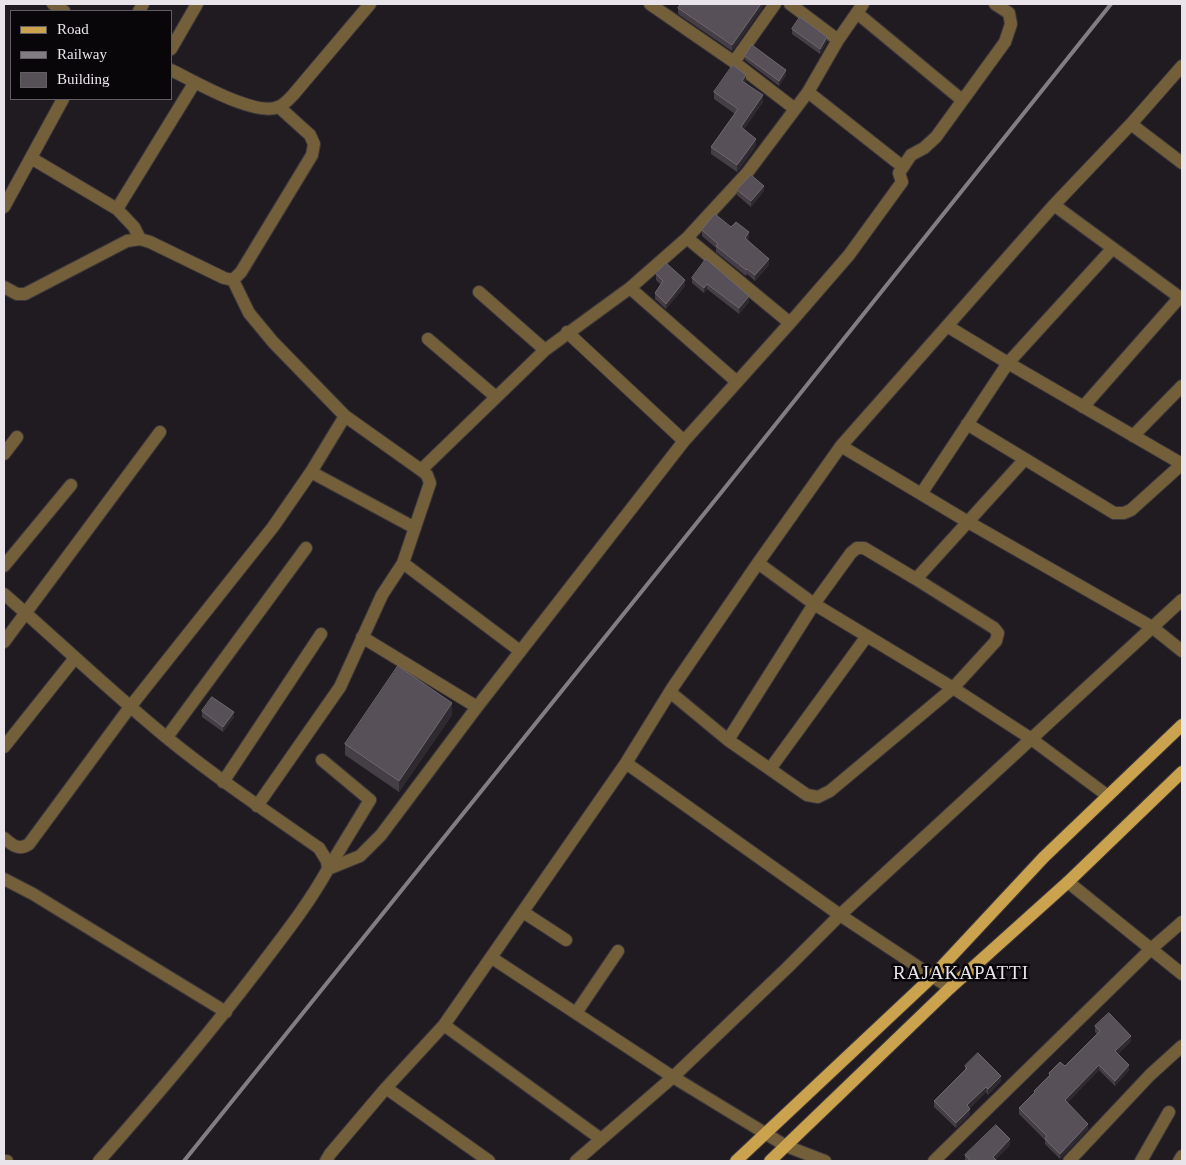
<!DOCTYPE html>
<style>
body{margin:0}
#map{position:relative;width:1186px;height:1165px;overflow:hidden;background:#201b21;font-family:Georgia,serif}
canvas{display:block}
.frame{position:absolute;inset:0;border:5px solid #e8e4e9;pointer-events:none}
.legend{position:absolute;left:10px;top:10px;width:162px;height:90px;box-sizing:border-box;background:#080609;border:1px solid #625f63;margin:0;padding:6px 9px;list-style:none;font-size:15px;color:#e8e4e9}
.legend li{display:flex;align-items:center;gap:10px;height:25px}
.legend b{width:25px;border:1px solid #625f63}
</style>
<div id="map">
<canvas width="1186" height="1165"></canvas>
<div class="frame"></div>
<ul class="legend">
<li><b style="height:6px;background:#cba34e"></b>Road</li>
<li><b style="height:6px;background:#827d83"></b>Railway</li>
<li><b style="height:14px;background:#575058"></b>Building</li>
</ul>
</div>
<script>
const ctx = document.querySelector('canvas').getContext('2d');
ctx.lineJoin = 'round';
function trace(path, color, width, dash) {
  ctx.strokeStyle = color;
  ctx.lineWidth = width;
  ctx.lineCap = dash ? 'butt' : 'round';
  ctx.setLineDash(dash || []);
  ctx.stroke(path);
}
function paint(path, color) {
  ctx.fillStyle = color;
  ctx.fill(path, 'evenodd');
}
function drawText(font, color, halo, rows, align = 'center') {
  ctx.font = font + ' Georgia,serif';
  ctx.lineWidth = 5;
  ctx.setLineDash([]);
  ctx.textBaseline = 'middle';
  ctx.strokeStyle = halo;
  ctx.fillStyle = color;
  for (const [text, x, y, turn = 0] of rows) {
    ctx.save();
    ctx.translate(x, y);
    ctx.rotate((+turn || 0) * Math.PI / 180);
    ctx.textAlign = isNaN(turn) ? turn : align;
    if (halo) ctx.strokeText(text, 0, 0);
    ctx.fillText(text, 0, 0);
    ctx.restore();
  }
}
const minor = new Path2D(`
 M53 4 64 11
 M650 4 734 62 795 109
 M790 4 838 40
 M139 11 143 4
 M857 13 962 100
 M171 49 197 4
 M734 62 775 4
 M171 70C194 81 255 117 278 107 284 105 289 99 293 95L370 4
 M808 92 903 167
 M1131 124 1182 163
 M31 158 117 209 134 227 140 239
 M1054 205 1182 299
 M4 207 63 99
 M117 209 195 82
 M687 238 790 323
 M233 280 249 313 273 342 345 416 421 470 427 475 430 483 403 563 382 595 340 687 257 806
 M4 287 17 294H25L127 241 140 239 150 242 224 278 233 280 241 272 312 155 314 144 310 135 279 107
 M630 288 737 382
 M479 292 545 350
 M947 326 1008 363 1182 464
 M567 332 684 441
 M428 339 496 397
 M1083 407 1180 297
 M967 424 1114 513H1124L1131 510 1182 464
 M1133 436 1182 386
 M841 446 968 522 1152 627 1182 651
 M4 454 17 437
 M421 470 545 350 630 288 687 238 747 173 808 92 838 40 863 4
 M311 472 415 528
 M921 494 1008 363 1112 249
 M403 563 520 651
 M758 563 814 604 953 688 1030 738 1108 796
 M4 566 71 485
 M4 594C58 641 110 691 166 737 215 777 267 812 319 848L327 861 328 869C308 905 284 935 259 968 208 1035 155 1098 99 1161
 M362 637 477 707
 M4 642 160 432
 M670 692 728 740 807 795 818 797 830 791 953 688 996 641 998 633 994 628 916 579 1025 459
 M167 737 306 548
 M728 740 814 604 851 553 857 548H864L916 579
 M4 747 75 658
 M322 760 370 800 328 869
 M626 763 840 915 950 988
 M770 769 867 636
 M223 782 321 634
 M4 838C12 845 19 851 29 844L130 707 273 527 311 472 345 416
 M328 869 360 856 381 835 477 707 684 441 790 323 849 255 902 182 899 173 911 155 924 148 936 137 1005 42 1011 24 1009 13 995 4
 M4 879 33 894 226 1012
 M1068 882 1182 974
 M523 912 566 940
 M492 958 673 1077 786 1146 825 1161
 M576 1013 618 951
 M444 1025 601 1139
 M386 1088 489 1161
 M4 1161H7
 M326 1161 330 1154 386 1088 444 1025 626 763 673 687 758 563 841 446 1054 205 1131 124 1182 66
 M576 1161 673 1077 787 968 840 915 1182 600
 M934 1161 1151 949 1182 922
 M1069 1161 1150 1075 1182 1046
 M1141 1161 1169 1112
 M1179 1161 1182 1156`);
const major = new Path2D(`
 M736 1161 932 977 1044 857 1182 725
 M770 1161 950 988 1068 882 1182 772`);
const rail = new Path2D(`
 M184 1161 724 489 1111 4`);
const wall = new Path2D(`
 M681 4H765L732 51 678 14V8Z
 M792 29 827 42 820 54 792 34Z
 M745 56 786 75 779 86 745 60Z
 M746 82V83L763 102 744 129 756 146 737 172 711 154V147L735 114 714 99V92Z
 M737 190 764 191 751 207 737 195Z
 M731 227 749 238 747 240 769 265 755 281 747 274 746 276 716 252V248L702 236V230Z
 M656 274 685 286 666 309 655 299V293L661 285 656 280Z
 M692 278 749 302 739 314 707 289 704 293 692 283Z
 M202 711 234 717 223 732 202 717Z
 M452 715 399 792 345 755V744Z
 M1095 1026 1131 1041 1118 1054 1129 1070 1115 1086 1099 1070 1067 1103 1088 1129 1060 1159 1045 1144V1140L1019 1114V1108L1034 1093V1091L1049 1076V1073L1065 1066 1097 1034 1095 1032Z
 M965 1066 1001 1081 988 1095 986 1092 970 1108V1114L956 1128 934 1107V1101L965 1070Z
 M1010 1145 996 1159 997 1161H965V1155Z`);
const shadedWall = new Path2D(`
 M761 4H765L732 51V45Z
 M827 37V42L820 54V49Z
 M786 70V75L779 86V81Z
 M746 75V82L742 88V81Z
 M763 95V102L741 134V127Z
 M756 139V146L737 172V165Z
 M764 186V191L751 207V201Z
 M749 232V238L745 244V238Z
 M769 259V265L755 281V275Z
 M685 280V286L666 309V304Z
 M707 284V289L704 293V288Z
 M749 296V302L739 314V308Z
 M452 703V715L399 792V781Z
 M234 712V717L223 732V727Z
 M1131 1036V1041L1115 1057V1051Z
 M1099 1065V1070L1065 1106V1100Z
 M1129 1065V1070L1115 1086V1081Z
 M1001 1076V1081L988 1095V1089Z
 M986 1087V1092L967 1111V1105Z
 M970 1109V1114L956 1128V1123Z
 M1088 1124V1129L1060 1159V1154Z
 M1010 1139V1145L994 1161 993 1157Z`);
const building = new Path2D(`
 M681 4H761L732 45 678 8Z
 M800 17 827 37 820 49 792 29Z
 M752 45 786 70 779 81 745 56Z
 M733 65 746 75 742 81 763 95 741 127 756 139 737 165 711 147 738 109 714 92Z
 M751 175 764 186 751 201 737 190Z
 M715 214 731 227 736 222 749 232 745 238 769 259 755 275 747 269 746 270 716 246 718 244 702 230Z
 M706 259 749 296 739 308 707 284 704 288 692 278Z
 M666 263 685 280 666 304 655 293 663 281 656 274Z
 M398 666 452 703 399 781 345 744Z
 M212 697 234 712 223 727 202 711Z
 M1109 1013 1131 1036 1115 1051 1129 1065 1115 1081 1099 1065 1065 1100 1088 1124 1060 1154 1045 1139 1047 1136 1019 1108 1035 1092 1034 1091 1050 1075 1049 1073 1060 1062 1065 1066 1100 1031 1095 1026Z
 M978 1053 1001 1076 988 1089 986 1087 967 1105 970 1109 956 1123 934 1101 967 1068 965 1066Z
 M996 1125 1010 1139 993 1157 997 1161H971L965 1155Z`);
const quarterNames = [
 ["RAJAKAPATTI",961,974]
];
trace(minor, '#3c373d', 14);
trace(major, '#3c373d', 14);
trace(minor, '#735f39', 12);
trace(major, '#cba34e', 12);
trace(rail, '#827d83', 4);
paint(wall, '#453e46');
paint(shadedWall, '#2f2930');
paint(building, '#575058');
trace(building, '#6e676e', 1);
ctx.letterSpacing = '1px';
drawText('19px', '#e8e4e9', '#080609', quarterNames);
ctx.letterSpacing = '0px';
</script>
